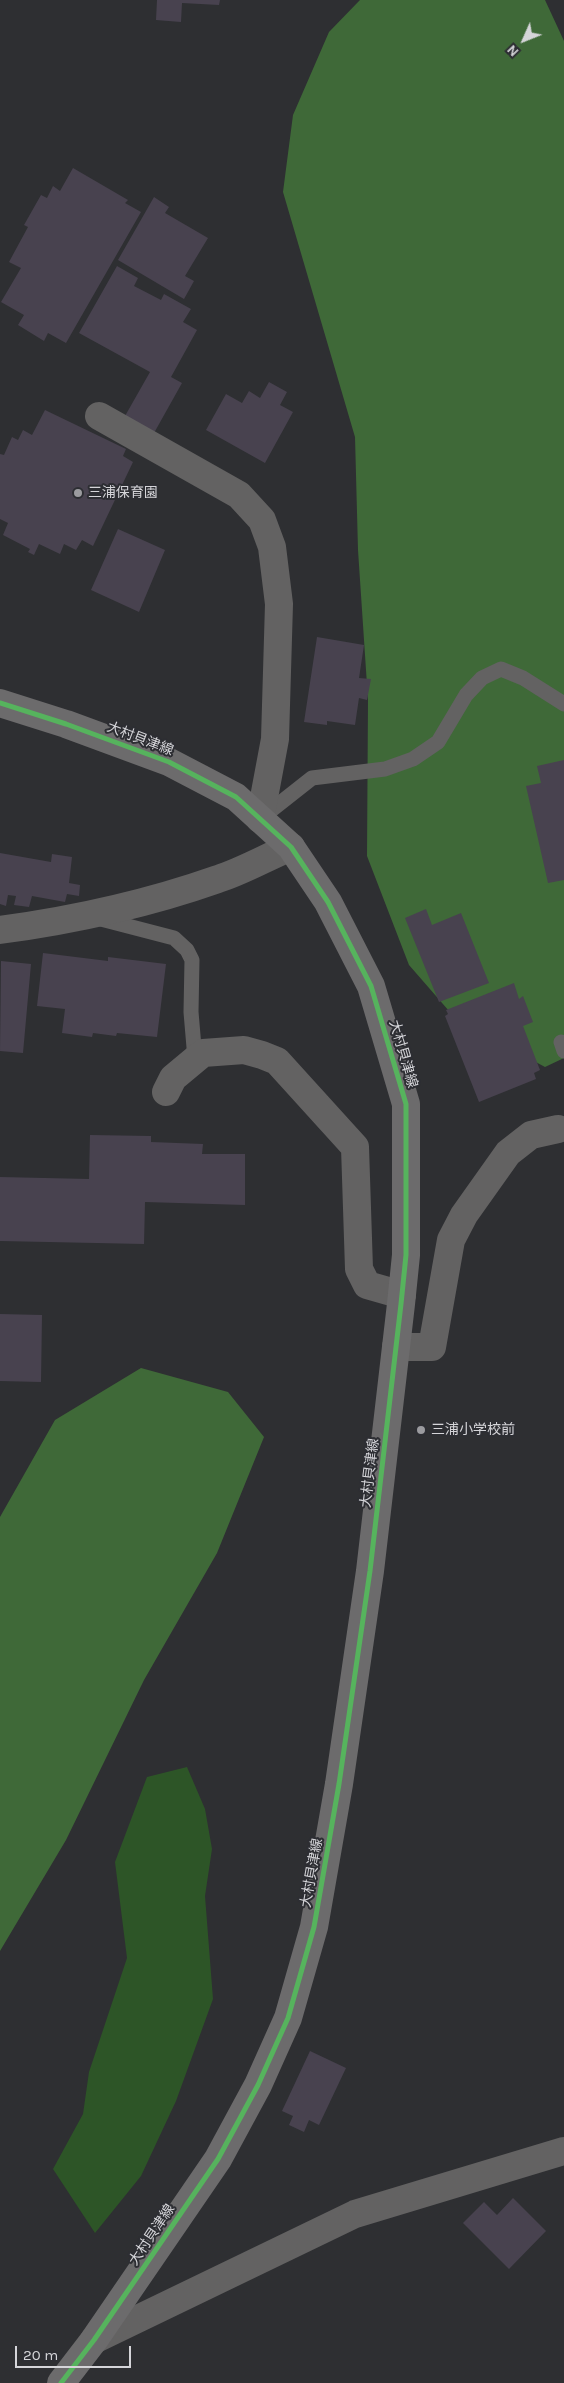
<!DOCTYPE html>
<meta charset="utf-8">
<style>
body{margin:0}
#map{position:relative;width:564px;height:2383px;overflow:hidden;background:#2e2f32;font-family:Karla,sans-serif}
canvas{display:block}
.north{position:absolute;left:499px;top:15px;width:50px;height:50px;-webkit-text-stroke:4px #2d2e33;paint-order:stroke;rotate:226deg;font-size:14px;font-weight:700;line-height:20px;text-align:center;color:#d5d5d9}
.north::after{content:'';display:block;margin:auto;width:18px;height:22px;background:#d5d5d9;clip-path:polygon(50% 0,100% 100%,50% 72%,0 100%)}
.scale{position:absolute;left:15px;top:2346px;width:116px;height:22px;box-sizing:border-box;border:2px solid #d5d5d9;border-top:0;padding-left:6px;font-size:15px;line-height:18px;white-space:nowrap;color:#d5d5d9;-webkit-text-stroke:4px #2d2e33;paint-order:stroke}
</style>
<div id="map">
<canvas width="564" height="2383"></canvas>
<div class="north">N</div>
<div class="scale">20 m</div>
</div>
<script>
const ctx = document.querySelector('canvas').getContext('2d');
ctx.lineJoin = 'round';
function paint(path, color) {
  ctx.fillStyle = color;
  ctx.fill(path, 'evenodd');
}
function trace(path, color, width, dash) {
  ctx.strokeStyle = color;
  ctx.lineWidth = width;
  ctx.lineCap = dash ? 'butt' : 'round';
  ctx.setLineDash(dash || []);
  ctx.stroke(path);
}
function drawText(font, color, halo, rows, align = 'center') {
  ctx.font = font + ' Karla,"Noto Sans JP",sans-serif';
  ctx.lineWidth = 4;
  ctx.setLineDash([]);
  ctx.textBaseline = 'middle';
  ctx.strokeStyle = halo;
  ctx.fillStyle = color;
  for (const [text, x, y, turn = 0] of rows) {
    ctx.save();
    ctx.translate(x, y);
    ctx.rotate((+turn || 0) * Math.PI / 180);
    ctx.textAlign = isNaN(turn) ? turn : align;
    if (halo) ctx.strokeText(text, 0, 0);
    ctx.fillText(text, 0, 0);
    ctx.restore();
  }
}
const green = new Path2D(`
 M187 1767 205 1809 212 1849 205 1896 213 1999 176 2101 141 2176 95 2233 53 2169 83 2114 89 2072 127 1958 115 1862 147 1777Z`);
const forest = new Path2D(`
 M360 0H545L564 41V1058L545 1067 456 1019 409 965 367 856 368 700 358 550 355 437 283 192 293 115 329 32Z
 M141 1368 228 1392 264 1437 217 1553 144 1680 66 1840 0 1951V1517L55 1420Z`);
const building = new Path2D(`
 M157 0H220L219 5 182 3 181 22 156 20Z
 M73 168 128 200 125 203 141 212 66 343 48 333 44 341 18 325 24 315 1 302 21 268 9 262 28 227 24 225 41 195 47 198 53 186 60 191Z
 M154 197 169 207 165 213 208 238 185 276 194 281 184 299 118 260Z
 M117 266 138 278 134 286 161 300 164 294 191 309 183 322 197 330 171 377 182 383 154 433 125 416 150 372 79 333Z
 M269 382 287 392 280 405 293 412 265 463 206 430 226 394 242 403 249 391 260 398Z
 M45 410 126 449 123 456 133 462 93 546 82 540 76 550 64 544 60 554 39 544 34 555 28 552 30 549 3 535 8 523 0 519V454L4 455 12 437 18 440 23 430 32 435Z
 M118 529 165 550 139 612 91 590Z
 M317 637 364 645 359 678 371 679 367 700 359 698 355 725 327 721V725L304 722Z
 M564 760V880L548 883 526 786 541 783 537 766Z
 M0 853 51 862 52 854 72 857 69 883 80 885 79 896 67 894 65 902 32 896 29 907 14 905 16 896 8 895 6 906 0 904Z
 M426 909 432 925 461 913 489 983 439 1002 405 918Z
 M43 953 108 961V957L166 964 157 1037 117 1033 116 1036 93 1033 92 1037 62 1033 65 1009 37 1006Z
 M1 961 31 964 23 1053 0 1051Z
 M514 983 519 999 523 996 533 1022 523 1026 540 1070 534 1073 536 1079 479 1102 445 1016 448 1014 446 1010Z
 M90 1135 151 1136V1142L203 1144 202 1154H245V1205L145 1202 144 1244 0 1241V1177L89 1179Z
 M0 1314 42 1315 41 1382 0 1381Z
 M310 2051 346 2068 319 2125 309 2120 304 2132 289 2125 293 2116 282 2111Z
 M513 2198 546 2231 509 2269 463 2223 484 2202 497 2215Z`);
const service = new Path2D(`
 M260 819 312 778 385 769 413 759 438 742 466 695 482 678 501 669 523 678 564 704
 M97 918 174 938 187 950 192 960 191 1012 195 1059
 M561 1042 564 1051`);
const minor = new Path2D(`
 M99 416 239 495 262 520 272 547 279 604 275 739 260 819
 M0 930C74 920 147 904 218 879 243 871 267 857 291 847
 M166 1092 173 1078 203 1053 244 1050 262 1055 277 1061 355 1147 359 1269 367 1285 402 1295
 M396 1347H432L451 1240 464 1215 508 1153 531 1135 558 1129
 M94 2340 355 2214 564 2151`);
const primary = new Path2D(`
 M0 703 66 724 169 762 236 797 291 847 328 902 371 986 406 1104V1255L401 1304 370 1571 339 1784 314 1927 288 2018 258 2085 218 2159 94 2340 61 2383`);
const cycleway = new Path2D(`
 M0 703 66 724 169 762 236 797 291 847 328 902 371 986 406 1104V1255L401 1304 370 1571 339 1784 314 1927 288 2018 258 2085 218 2159 94 2340 61 2383`);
const markers = [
 [78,493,5,"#9b9b9f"],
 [421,1430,5,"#9b9b9f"]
];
const poiNames = [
 ["三浦保育園",88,493],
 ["三浦小学校前",431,1430]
];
const streetNames = [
 ["大村貝津線",140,739,21],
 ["大村貝津線",403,1054,74],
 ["大村貝津線",370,1473,-83],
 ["大村貝津線",312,1873,-80],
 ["大村貝津線",152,2235,-56]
];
paint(green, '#2d5527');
paint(forest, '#3f6938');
paint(building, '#48424f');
trace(service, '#636262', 15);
trace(minor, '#636262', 28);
trace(primary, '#6c6b6c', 28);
trace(cycleway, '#56b35d', 5);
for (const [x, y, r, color] of markers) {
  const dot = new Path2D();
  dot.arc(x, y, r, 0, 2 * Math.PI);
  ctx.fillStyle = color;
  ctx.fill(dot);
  trace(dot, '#2d2e33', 2);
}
drawText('14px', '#d5d5d9', '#2d2e33', poiNames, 'left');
drawText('14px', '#d5d5d9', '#2d2e33', streetNames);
</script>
